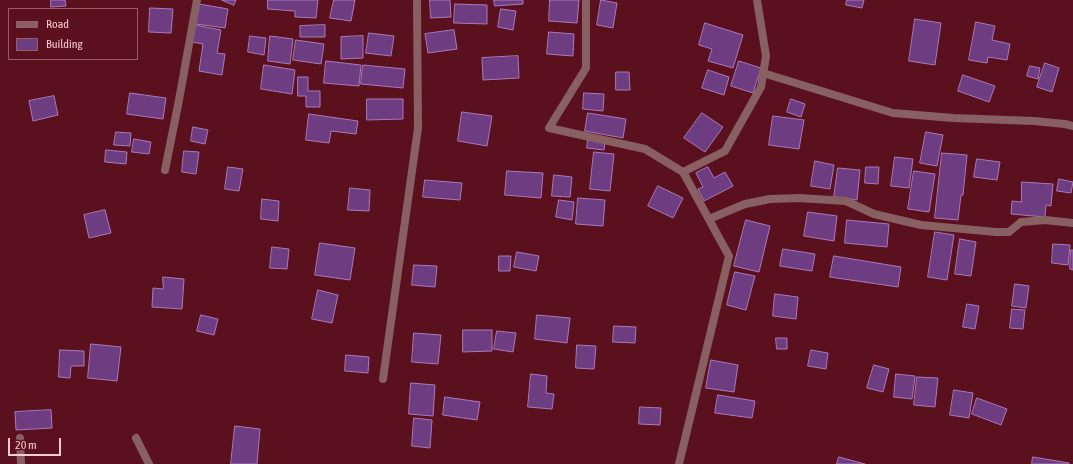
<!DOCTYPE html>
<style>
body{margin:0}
#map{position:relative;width:1073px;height:464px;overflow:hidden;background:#5b101e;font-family:"Asap Condensed",sans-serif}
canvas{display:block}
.legend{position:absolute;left:8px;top:8px;width:130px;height:52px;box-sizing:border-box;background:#5b101e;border:1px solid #9a5b64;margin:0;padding:5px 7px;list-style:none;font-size:12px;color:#f9cbcc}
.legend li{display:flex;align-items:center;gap:8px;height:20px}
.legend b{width:20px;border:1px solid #9a5b64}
.scale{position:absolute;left:8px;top:438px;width:53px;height:18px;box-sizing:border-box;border:2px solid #f9cbcc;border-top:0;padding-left:5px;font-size:12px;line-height:14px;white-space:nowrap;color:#f9cbcc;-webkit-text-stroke:3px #5b101e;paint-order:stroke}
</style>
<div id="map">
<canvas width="1073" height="464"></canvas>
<ul class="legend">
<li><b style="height:5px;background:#896062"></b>Road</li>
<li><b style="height:11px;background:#6e3c81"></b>Building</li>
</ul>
<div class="scale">20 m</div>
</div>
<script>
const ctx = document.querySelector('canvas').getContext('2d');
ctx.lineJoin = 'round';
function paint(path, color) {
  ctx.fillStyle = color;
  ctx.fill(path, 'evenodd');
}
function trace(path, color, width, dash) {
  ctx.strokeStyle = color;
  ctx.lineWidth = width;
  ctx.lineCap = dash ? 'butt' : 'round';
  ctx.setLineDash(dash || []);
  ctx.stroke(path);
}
const building = new Path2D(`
 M51 0H65L66 6 51 7Z
 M222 0H236L234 5Z
 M268 0H318L316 18 295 17V11L268 9Z
 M334 0H355L351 21 330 18Z
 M430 0H450L451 17 431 18Z
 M494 0H523V4L495 6Z
 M550 0H579L577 23 549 21Z
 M601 0 617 3 613 28 597 25Z
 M847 0H864L862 8 846 5Z
 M199 4 228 9 225 28 196 24Z
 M455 4 487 5V24L454 23Z
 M150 8 173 9 171 33 149 32Z
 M501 9 516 11 513 30 498 27Z
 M915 19 941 23 935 65 909 61Z
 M976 22 995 26 992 40 1010 44 1007 60 988 57 987 63 969 60Z
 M705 23 743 35 733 68 708 61 712 49 699 45Z
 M195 25 221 30 217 53 225 54 222 75 199 71 203 44 192 42Z
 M325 25V37H300V26Z
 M454 30 457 49 428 53 425 34Z
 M549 32 574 34 573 56 547 54Z
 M369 33 394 36 391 56 366 53Z
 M250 36 266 38 264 55 248 52Z
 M270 36 293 39 290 64 268 61Z
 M363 36V58L341 59V37Z
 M296 40 324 44 321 64 293 60Z
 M518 56 519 78 483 80 482 58Z
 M326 61 361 65 359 86 324 83Z
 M739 61 761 68 753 93 731 86Z
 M1045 63 1059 68 1052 92 1037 87Z
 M264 65 295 70 292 94 261 89Z
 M363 65 405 69 403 88 361 84Z
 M1030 66 1040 68 1038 79 1027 76Z
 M708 70 729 77 724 95 702 88Z
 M616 72H629L630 90H616Z
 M963 75 995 86 989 102 958 91Z
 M298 77H308V91H320V107H306V96H298Z
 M130 93 166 98 163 119 127 114Z
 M584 93 604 94 603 111 583 109Z
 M54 96 58 115 33 121 29 101Z
 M367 99H403V119L367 120Z
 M791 99 805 104 801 117 787 112Z
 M462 112 492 116 487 146 458 141Z
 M588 113 626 119 623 138 585 131Z
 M702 113 723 127 705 152 684 138Z
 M309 114 358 121 356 134 331 131 329 143 306 140Z
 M773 116 804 120 799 149 769 145Z
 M193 127 208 130 205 144 191 141Z
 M116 132 131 133 130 146 114 145Z
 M926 132 943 135 937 166 920 163Z
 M134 139 151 142 149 154 132 152Z
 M588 140 605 142 604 150 587 148Z
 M106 150 127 152 126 164 105 162Z
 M184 151 199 152 196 174 182 172Z
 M594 152 614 154 610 191 590 189Z
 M942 153 967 155 963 195H961L958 220 935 218Z
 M895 157 913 159 909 188 891 186Z
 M977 159 1000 162 997 180 974 177Z
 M815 161 834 165 830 189 811 186Z
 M228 167 243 169 239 191 225 189Z
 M708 167 714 178 725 172 733 186 704 201 698 189 703 187 696 173Z
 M866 167H879L878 184 865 183Z
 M838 168 860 170 857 200 834 197Z
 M507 171 543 173 541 198 505 195Z
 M914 171 935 174 929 212 908 209Z
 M554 175 572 177 570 197 552 196Z
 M1059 179 1073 182 1071 193 1057 191Z
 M425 180 462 183 460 200 423 197Z
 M1022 182 1053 184 1051 206 1046 205 1045 217 1011 214 1012 201 1021 202Z
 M658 186 683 198 673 218 648 206Z
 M350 188 370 190 369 211 348 210Z
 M578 198 605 200 603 226 576 224Z
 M262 199 279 201 278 221 261 219Z
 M559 200 574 202 572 220 556 217Z
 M105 210 111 233 89 238 84 215Z
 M808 212 837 216 834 241 804 236Z
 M746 220 770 226 759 272 734 266Z
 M847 220 889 224 887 247 845 243Z
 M935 232 954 235 947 280 928 277Z
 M960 239 976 242 971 276 955 274Z
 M320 243 355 248 350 280 315 275Z
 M1053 244 1070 245 1068 265 1052 263Z
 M272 247 289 249 287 269 270 268Z
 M783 249 815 254 812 271 780 266Z
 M1071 250H1073V270L1070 269Z
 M517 252 539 256 536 271 514 267Z
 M499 256H511L510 271H499Z
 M834 256 901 267 898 287 830 277Z
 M414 265 437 266 435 287 412 285Z
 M735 272 755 276 746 310 727 305Z
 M163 277 184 279 182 309 152 307 153 288 163 289Z
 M1015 284 1029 286 1026 308 1012 306Z
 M318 290 338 295 332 323 312 319Z
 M775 294 798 297 796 319 773 316Z
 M967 304 979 306 975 329 963 327Z
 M1012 309 1025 310 1023 329 1010 328Z
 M201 315 218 319 214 335 197 331Z
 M537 315 570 318 567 343 535 339Z
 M614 326 636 327 635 343 613 342Z
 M463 330H492V351L463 352Z
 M497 331 516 333 513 352 494 349Z
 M414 333 441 335 438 364 412 362Z
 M776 338H787V349H777Z
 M91 344 121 347 117 381 88 378Z
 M577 345 596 346 594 369 576 368Z
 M60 350 84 351V366H71L70 378 59 377Z
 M811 350 828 353 826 369 808 366Z
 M346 355 369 357 368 373 345 371Z
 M711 360 738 365 734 392 706 388Z
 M874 365 889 369 883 392 867 388Z
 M531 374 547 376 546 393 554 394 552 409 528 407Z
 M896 374 915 376 912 399 894 397Z
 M917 377 938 378 935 407 914 405Z
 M411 383 435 385 433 416 409 414Z
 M954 390 973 393 969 418 950 415Z
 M718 395 755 401 752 418 715 413Z
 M445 397 480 402 477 420 443 415Z
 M977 398 1007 409 1001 425 972 414Z
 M640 407 661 408 660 425 639 424Z
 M51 410 52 428 16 430 15 412Z
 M414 418 432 420 430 448 412 446Z
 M235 426 260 429 257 464H231Z
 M839 457 865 464H837Z
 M1033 457 1069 463V464H1032Z`);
const minor = new Path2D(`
 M586 0V68L549 128 645 149 683 172
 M763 73 893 113 953 118 1034 121 1065 124 1073 126
 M165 170 179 100 197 0
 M709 219 745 204 770 199 799 198 846 201 874 214 921 225 996 232H1009L1021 222 1045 220 1073 223
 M383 379 418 128 417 0
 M20 438 21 464
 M136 438 149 464
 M679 464 729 256 683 172 725 151 761 87 766 56 757 0`);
paint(building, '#6e3c81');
trace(building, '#a87abb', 1);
trace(minor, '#896062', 8);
</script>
